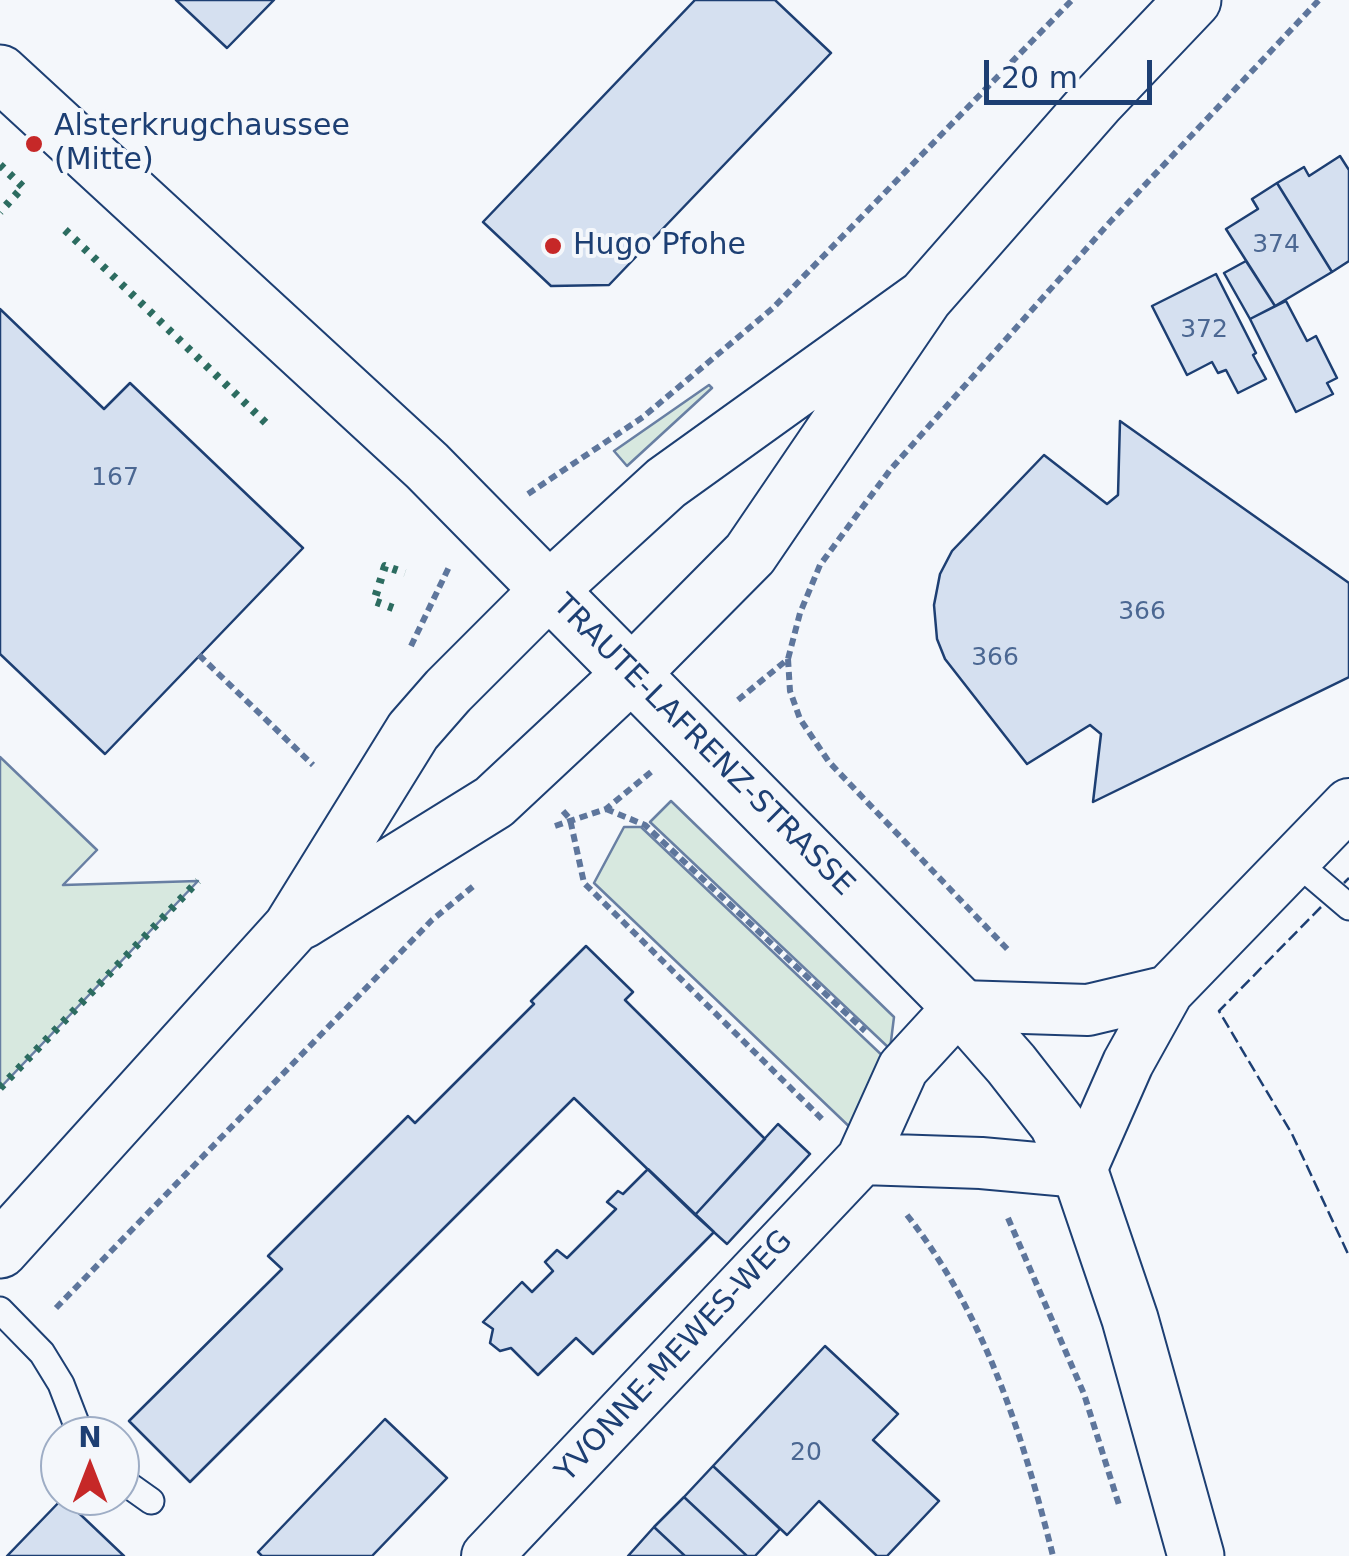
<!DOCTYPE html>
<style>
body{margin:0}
#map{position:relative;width:1349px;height:1556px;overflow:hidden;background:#f4f7fb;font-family:"DejaVu Sans",sans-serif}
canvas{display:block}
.north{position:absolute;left:40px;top:1416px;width:100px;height:100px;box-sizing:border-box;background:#f4f7fb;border:2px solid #9eadc5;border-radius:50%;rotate:0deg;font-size:28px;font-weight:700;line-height:40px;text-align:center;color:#1d3f73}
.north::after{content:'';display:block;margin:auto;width:35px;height:45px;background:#c62828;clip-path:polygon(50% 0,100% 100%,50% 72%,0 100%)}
.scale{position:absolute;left:984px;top:60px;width:168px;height:45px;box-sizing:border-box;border:5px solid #1d3f73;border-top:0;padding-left:12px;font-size:30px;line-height:35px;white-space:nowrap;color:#1d3f73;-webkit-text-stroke:8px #f4f7fb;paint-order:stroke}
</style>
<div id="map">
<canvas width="1349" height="1556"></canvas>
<div class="north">N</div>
<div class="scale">20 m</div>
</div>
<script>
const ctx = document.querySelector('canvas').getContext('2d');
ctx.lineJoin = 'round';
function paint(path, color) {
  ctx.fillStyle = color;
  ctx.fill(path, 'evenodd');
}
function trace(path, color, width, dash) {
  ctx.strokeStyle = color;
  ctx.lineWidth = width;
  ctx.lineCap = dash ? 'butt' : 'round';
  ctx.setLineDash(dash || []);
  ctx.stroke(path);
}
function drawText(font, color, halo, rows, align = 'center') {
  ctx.font = font + ' "DejaVu Sans",sans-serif';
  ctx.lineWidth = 8;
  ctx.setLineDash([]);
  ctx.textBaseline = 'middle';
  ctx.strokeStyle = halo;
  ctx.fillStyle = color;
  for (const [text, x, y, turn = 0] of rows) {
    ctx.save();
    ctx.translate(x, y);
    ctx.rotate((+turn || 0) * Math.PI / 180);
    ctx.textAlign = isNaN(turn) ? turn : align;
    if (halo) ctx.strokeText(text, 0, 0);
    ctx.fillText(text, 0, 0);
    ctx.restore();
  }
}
const green = new Path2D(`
 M709 385 712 388 627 466 614 451Z
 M0 757 97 850 63 885 198 881 0 1088Z
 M671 801 894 1017 890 1049 650 822Z
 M624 827H641L887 1060 856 1133 594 883Z`);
const building = new Path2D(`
 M176 0H274L227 48Z
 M695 0H775L831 53 609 285 551 286 483 222Z
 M1340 156 1349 170V261L1332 272 1277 183 1304 167 1309 176Z
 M1277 183 1332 272 1275 306 1226 229 1258 209 1252 199Z
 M1246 261 1275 306 1250 319 1224 273Z
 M1216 274 1256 353 1253 355 1266 379 1238 393 1226 370 1218 373 1212 362 1187 375 1152 306Z
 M1286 301 1307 341 1316 336 1337 378 1327 383 1333 394 1296 412 1250 319Z
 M0 309 104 409 130 383 303 548 105 754 0 654Z
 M1120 421 1349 583V677L1093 802 1101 734 1090 725 1027 764 945 659 937 639 934 605 940 574 952 551 1044 455 1107 504 1118 495Z
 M586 946 633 992 625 1000 765 1139 695 1215 574 1098 190 1482 129 1421 282 1269 268 1256 408 1116 415 1123 534 1004 531 1001Z
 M778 1124 810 1154 727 1244 695 1215Z
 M648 1169 714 1232 593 1354 576 1338 538 1375 511 1348 500 1351 490 1343 493 1329 483 1322 522 1282 532 1292 553 1271 545 1262 557 1250 567 1258 616 1209 607 1202 618 1191 623 1194Z
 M825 1346 898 1414 873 1440 939 1501 887 1556H877L819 1501 787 1535 713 1466Z
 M385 1419 447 1478 372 1556H262L258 1552Z
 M713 1466 780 1529 755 1556H747L684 1497Z
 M684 1497 747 1556H685L654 1527Z
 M63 1498 124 1556H7Z
 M654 1527 685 1556H628Z`);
const path = new Path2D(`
 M528 494 643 417 773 308 1072 0
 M411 646 449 567
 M199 655 313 765
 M788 659 790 691 800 719 829 762 1010 952
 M738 700 788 659 800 613 820 565 890 470 1110 222 1319 0
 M606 809 645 825 865 1031
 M563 811 570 819 584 883 823 1120
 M555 826 606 809 651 772
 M907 1215C985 1314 1023 1436 1053 1556
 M1008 1218 1084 1394 1119 1505
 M56 1308 432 920 476 884`);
const service = new Path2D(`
 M1295 861 1349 907
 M0 1310 42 1353 61 1384 81 1436
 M120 1479 151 1501`);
const minor = new Path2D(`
 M862 1159 981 1163 1080 1172 1128 1063 1168 991 1349 804
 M487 1556 862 1159 903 1068 960 1006 1088 1010 1168 991`);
const tertiary = new Path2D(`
 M0 73 427 466 549 590`);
const secondary = new Path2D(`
 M549 590 960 1006 1011 1064 1057 1123 1080 1172 1130 1319 1196 1556`);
const primary = new Path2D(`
 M302 921 494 802 631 674 750 554 925 297 1096 102 1193 0
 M0 1250 291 928 413 731 448 691 549 590 666 483 925 297`);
const hedge = new Path2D(`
 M0 165 23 187 0 212
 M65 230 267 424
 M393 608 374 601 385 566 405 573
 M0 1088 198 881`);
const fence = new Path2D(`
 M1344 883 1349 878
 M1321 907 1219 1011 1292 1134 1349 1256`);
const markers = [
 [34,144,10,"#c62828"],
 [553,246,10,"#c62828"]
];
const numberNames = [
 ["374",1276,245],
 ["372",1204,330],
 ["167",115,478],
 ["366",1142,612],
 ["366",995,658],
 ["20",806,1453]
];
const poiNames = [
 ["Alsterkrugchaussee",54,127],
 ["(Mitte)",54,161],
 ["Hugo Pfohe",573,246]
];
const streetNames = [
 ["TRAUTE-LAFRENZ-STRASSE",703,746,45],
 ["YVONNE-MEWES-WEG",675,1357,-47]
];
paint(green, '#d7e8df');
trace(green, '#687fa3', 2.5);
paint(building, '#d5e0f0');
trace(building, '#1d3f73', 2.5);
trace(service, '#1d3f73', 29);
trace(minor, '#1d3f73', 54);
trace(tertiary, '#1d3f73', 59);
trace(secondary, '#1d3f73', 59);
trace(primary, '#1d3f73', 59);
trace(path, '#5e769c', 6, [8, 5]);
trace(service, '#f4f7fb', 25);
trace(minor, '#f4f7fb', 50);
trace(tertiary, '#f4f7fb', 55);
trace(secondary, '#f4f7fb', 55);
trace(primary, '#f4f7fb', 55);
trace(hedge, '#2c6c60', 8, [5, 8]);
trace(fence, '#1d3f73', 2.5, [12, 5]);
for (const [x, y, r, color] of markers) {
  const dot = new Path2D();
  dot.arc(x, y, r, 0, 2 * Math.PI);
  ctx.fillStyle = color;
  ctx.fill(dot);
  trace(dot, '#f4f7fb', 4);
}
drawText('25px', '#4b6792', null, numberNames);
drawText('30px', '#1d3f73', '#f4f7fb', poiNames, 'left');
drawText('30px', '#1d3f73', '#f4f7fb', streetNames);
</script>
